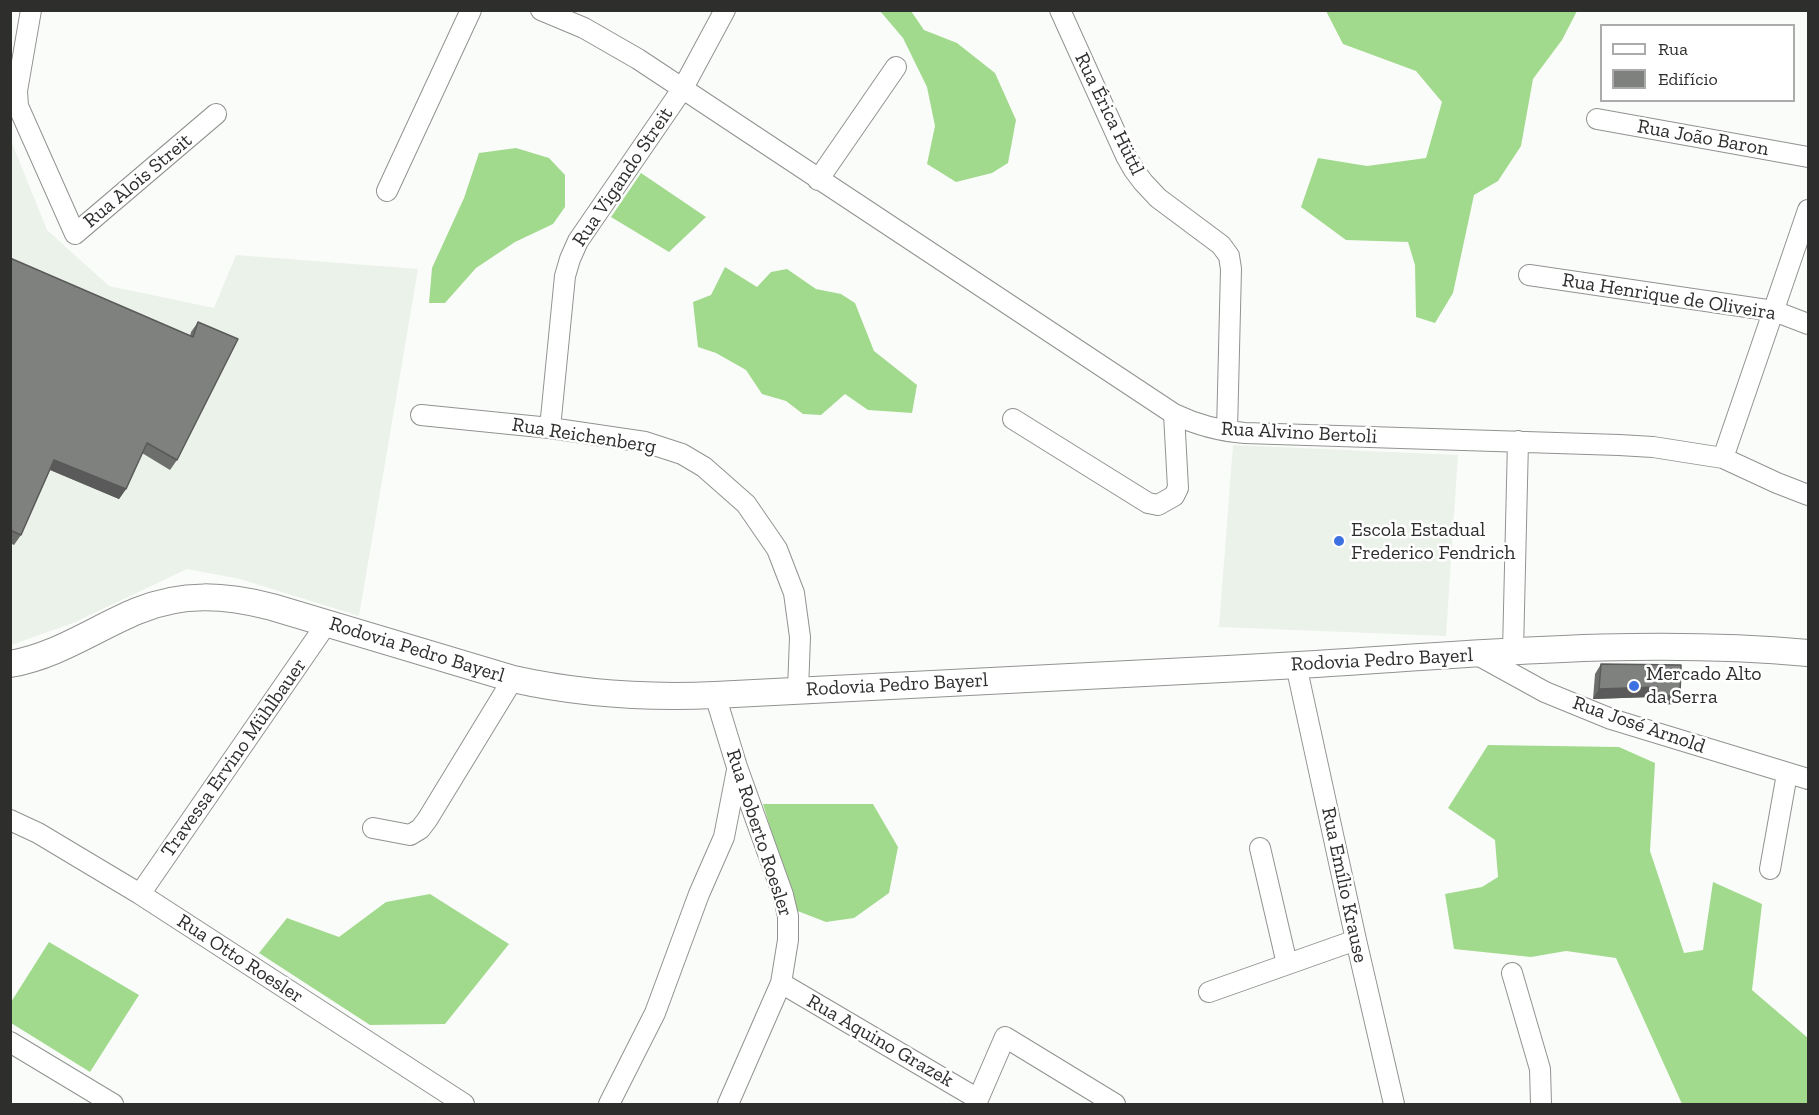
<!DOCTYPE html>
<meta charset="utf-8">
<style>
body{margin:0}
#map{position:relative;width:1819px;height:1115px;overflow:hidden;background:#fafcfa;font-family:"Zilla Slab",serif}
canvas{display:block}
.frame{position:absolute;inset:0;border:12px solid #2e2e2d;pointer-events:none}
.legend{position:absolute;left:1600px;top:24px;width:195px;height:78px;box-sizing:border-box;background:#fff;border:2px solid #ababab;margin:0;padding:8px 10px;list-style:none;font-size:18px;color:#2e2e2d}
.legend li{display:flex;align-items:center;gap:12px;height:30px}
.legend b{width:30px;border:2px solid #ababab}
</style>
<div id="map">
<canvas width="1819" height="1115"></canvas>
<div class="frame"></div>
<ul class="legend">
<li><b style="height:8px;background:#fff"></b>Rua</li>
<li><b style="height:16px;background:#7f817f"></b>Edifício</li>
</ul>
</div>
<script>
const ctx = document.querySelector('canvas').getContext('2d');
ctx.lineJoin = 'round';
function paint(path, color) {
  ctx.fillStyle = color;
  ctx.fill(path, 'evenodd');
}
function trace(path, color, width, dash) {
  ctx.strokeStyle = color;
  ctx.lineWidth = width;
  ctx.lineCap = dash ? 'butt' : 'round';
  ctx.setLineDash(dash || []);
  ctx.stroke(path);
}
function drawText(font, color, halo, rows, align = 'center') {
  ctx.font = font + ' "Zilla Slab",serif';
  ctx.lineWidth = 5;
  ctx.setLineDash([]);
  ctx.textBaseline = 'middle';
  ctx.strokeStyle = halo;
  ctx.fillStyle = color;
  for (const [text, x, y, turn = 0] of rows) {
    ctx.save();
    ctx.translate(x, y);
    ctx.rotate((+turn || 0) * Math.PI / 180);
    ctx.textAlign = isNaN(turn) ? turn : align;
    if (halo) ctx.strokeText(text, 0, 0);
    ctx.fillText(text, 0, 0);
    ctx.restore();
  }
}
const built = new Path2D(`
 M10 138 47 230 109 286 214 308 236 255 418 269 359 616 240 579 187 569 73 623 11 645Z
 M1233 445 1458 455 1446 636 1219 627Z`);
const forest = new Path2D(`
 M880 11H911L924 30 957 43 995 73 1016 120 1008 163 992 173 956 182 927 164 935 126 927 87 903 38Z
 M1326 11H1577L1562 40 1533 79 1521 146 1498 181 1474 195 1453 293 1435 323 1416 317 1415 265 1408 242 1346 240 1301 207 1318 158 1367 166 1426 158 1442 102 1416 71 1343 44Z
 M516 148 549 158 565 175V207L553 224 515 242 476 268 445 303H429L432 268 464 198 479 153Z
 M641 173 706 217 669 252 611 217Z
 M725 267 757 287 771 272 787 269 816 289 841 294 855 303 874 351 917 385 912 413 868 410 845 394 821 415 803 414 786 401 762 394 746 370 716 353 698 347 693 302 711 295Z
 M1488 745 1619 747 1655 763 1650 851 1684 953 1703 950 1713 882 1762 904 1752 990 1808 1038V1104H1682L1616 958 1566 951 1531 957 1454 949 1445 894 1482 887 1498 877 1495 840 1448 808Z
 M763 804H873L898 847 889 893 854 918 826 922 795 910Z
 M430 894 509 944 445 1024 370 1025 259 953 287 918 339 937 386 902Z
 M49 942 139 995 90 1072 11 1023V1002Z`);
const minor = new Path2D(`
 M31 10 17 91 18 106 75 234 216 114
 M541 10 584 28 638 59 1174 414C1197 425 1219 431 1245 433L1619 445 1653 447 1723 458 1777 483 1808 495
 M1060 10 1126 156 1134 170 1143 182 1158 198 1221 245 1229 256 1231 269 1227 431
 M1597 119 1808 157
 M818 180 896 67
 M387 191 471 10
 M1529 275 1774 311 1808 324
 M421 415 550 428 645 442 682 454 704 467 746 504 777 549 794 593 800 637 798 690
 M1013 419 1148 503 1158 505 1174 496 1178 488 1174 414
 M550 428 565 276 570 259 578 241 683 88 725 10
 M1723 458 1808 210
 M1513 651 1518 441
 M1476 654 1545 692 1611 719 1808 779
 M1296 665 1356 940 1394 1104
 M715 695 737 767 783 895 788 916V940L781 983 728 1104
 M10 820 38 833 140 894 464 1104
 M373 828 410 835 420 829 427 820 513 679
 M1260 848 1287 964
 M1770 869 1787 774
 M140 894 327 623
 M1512 973 1540 1069 1541 1104
 M781 983 978 1099
 M1209 992 1356 940
 M10 1042 113 1104
 M609 1104 655 1013 699 894 724 837 737 770
 M976 1104 1005 1037 1115 1104`);
const major = new Path2D(`
 M10 664C57 656 94 629 137 611 183 592 225 595 272 607L513 679C580 694 647 698 715 695 910 684 1104 676 1298 665 1468 655 1638 637 1808 653`);
const wall = new Path2D(`
 M10 258 190 336 191 332 198 322 177 460 170 470 142 453 126 489 119 499 50 470 21 535 14 545 10 543Z
 M1601 664 1681 665 1674 704 1651 705V697L1593 699 1595 674Z`);
const shadedWall = new Path2D(`
 M54 460 126 489 119 499 48 469Z
 M1657 687 1651 697 1593 699 1599 689Z
 M1680 695 1674 704 1651 705 1658 696Z`);
const building = new Path2D(`
 M10 258 193 337 198 322 238 339 177 460 147 443 126 489 54 460 21 535 10 530Z
 M1601 664 1681 665 1680 695 1658 696 1657 687 1599 689Z`);
const markers = [
 [1339,541,6,"#3d70e0"],
 [1634,686,6,"#3d70e0"]
];
const streetNames = [
 ["Rua Érica Hüttl",1109,114,64],
 ["Rua João Baron",1703,138,10],
 ["Rua Vigando Streit",623,177,-56],
 ["Rua Alois Streit",138,181,-40],
 ["Rua Henrique de Oliveira",1669,297,9],
 ["Rua Alvino Bertoli",1299,433,3],
 ["Rua Reichenberg",584,436,9],
 ["Rodovia Pedro Bayerl",417,650,17],
 ["Rodovia Pedro Bayerl",1382,660,-3],
 ["Rodovia Pedro Bayerl",897,685,-3],
 ["Rua José Arnold",1639,725,19],
 ["Travessa Ervino Mühlbauer",234,758,-55],
 ["Rua Roberto Roesler",759,833,72],
 ["Rua Emílio Krause",1344,885,78],
 ["Rua Otto Roesler",240,959,33],
 ["Rua Aquino Grazek",880,1041,30]
];
const poiNames = [
 ["Escola Estadual",1351,530],
 ["Frederico Fendrich",1351,553],
 ["Mercado Alto",1646,674],
 ["da Serra",1646,697]
];
paint(built, '#ebf2e9');
paint(forest, '#a2da8d');
trace(minor, '#919390', 22);
trace(major, '#919390', 28);
trace(minor, '#fff', 20);
trace(major, '#fff', 26);
paint(wall, '#6d6f6d');
paint(shadedWall, '#595a59');
paint(building, '#7f817f');
trace(building, '#595a59', 1.5);
for (const [x, y, r, color] of markers) {
  const dot = new Path2D();
  dot.arc(x, y, r, 0, 2 * Math.PI);
  ctx.fillStyle = color;
  ctx.fill(dot);
  trace(dot, '#fff', 2);
}
drawText('20px', '#2e2e2d', '#fff', streetNames);
drawText('20px', '#2e2e2d', '#fff', poiNames, 'left');
</script>
